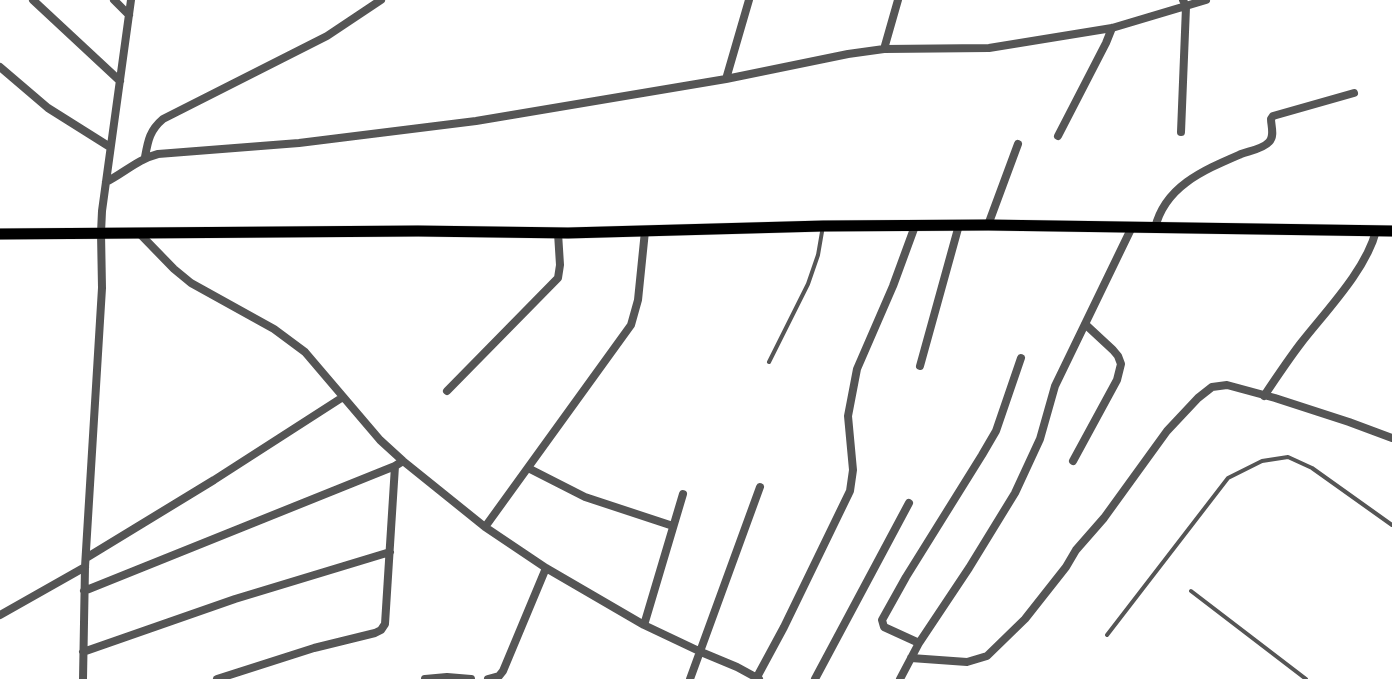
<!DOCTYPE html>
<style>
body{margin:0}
canvas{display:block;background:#fff}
</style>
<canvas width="1392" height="679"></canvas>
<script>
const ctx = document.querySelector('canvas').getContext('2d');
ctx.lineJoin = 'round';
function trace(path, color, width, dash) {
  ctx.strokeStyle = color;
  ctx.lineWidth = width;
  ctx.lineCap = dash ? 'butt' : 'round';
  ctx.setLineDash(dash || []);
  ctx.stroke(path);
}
const service = new Path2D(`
 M769 362 808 284 818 255 823 226
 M1191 591 1306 679
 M1107 635 1228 478 1262 461 1288 457 1312 468 1392 525`);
const minor = new Path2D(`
 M33 0 120 81
 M114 0 129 15
 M884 49 898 0
 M0 67 48 108 110 147
 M726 79 749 0
 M1181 132 1186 7 1183 0
 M1058 136 1106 43 1112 28
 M145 157C148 140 150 130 163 119L327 36 381 0
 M106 182C124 173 138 159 158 154L299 143 476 121 726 79 848 54 884 49 989 48 1112 28 1206 0
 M988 225 1018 144
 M1155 228C1165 186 1204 170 1241 154 1249 151 1263 149 1269 142 1275 136 1271 126 1271 119L1273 116 1354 93
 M139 233 174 269 191 283 274 329 305 352 380 440 403 461 485 527 546 568 644 625 701 652 737 667 759 679
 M920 366 959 225
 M447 391 558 278 560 265 558 233
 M1264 396C1276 378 1288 360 1301 343 1326 311 1366 270 1376 231
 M1073 461 1117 380 1121 364 1118 356 1113 350 1085 324
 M528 468 585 497 673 526
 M485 527 631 325 638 300 645 231
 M86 558 214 480 343 397
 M84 591 395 466 403 461
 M0 615 85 567
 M644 625 683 494
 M919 643 884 627 882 620 906 577 982 455 996 431 1021 358
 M83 652 235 599 390 552
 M911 658 967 662 987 656 1025 619 1066 567 1076 550 1104 518 1167 431 1198 398 1212 387 1227 385 1275 398 1349 422 1392 438
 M757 677 784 627 850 491 853 470 848 416 857 369 893 286 915 226
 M83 679 85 567 102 288 101 233 102 211 131 0
 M217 679 314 648 375 633 381 630 385 624 395 466
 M425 679 447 677 471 679
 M488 679 499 676 503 671 546 568
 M690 679 760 487
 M815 679 909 503
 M900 679 919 643 969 568 1015 493 1040 439 1055 386 1132 227`);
const trunk = new Path2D(`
 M0 234 418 231 568 233 823 226 988 225 1392 231`);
trace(trunk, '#dbdbdb', 12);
trace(service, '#555', 4);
trace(minor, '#555', 8);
trace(trunk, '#000', 11);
</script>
